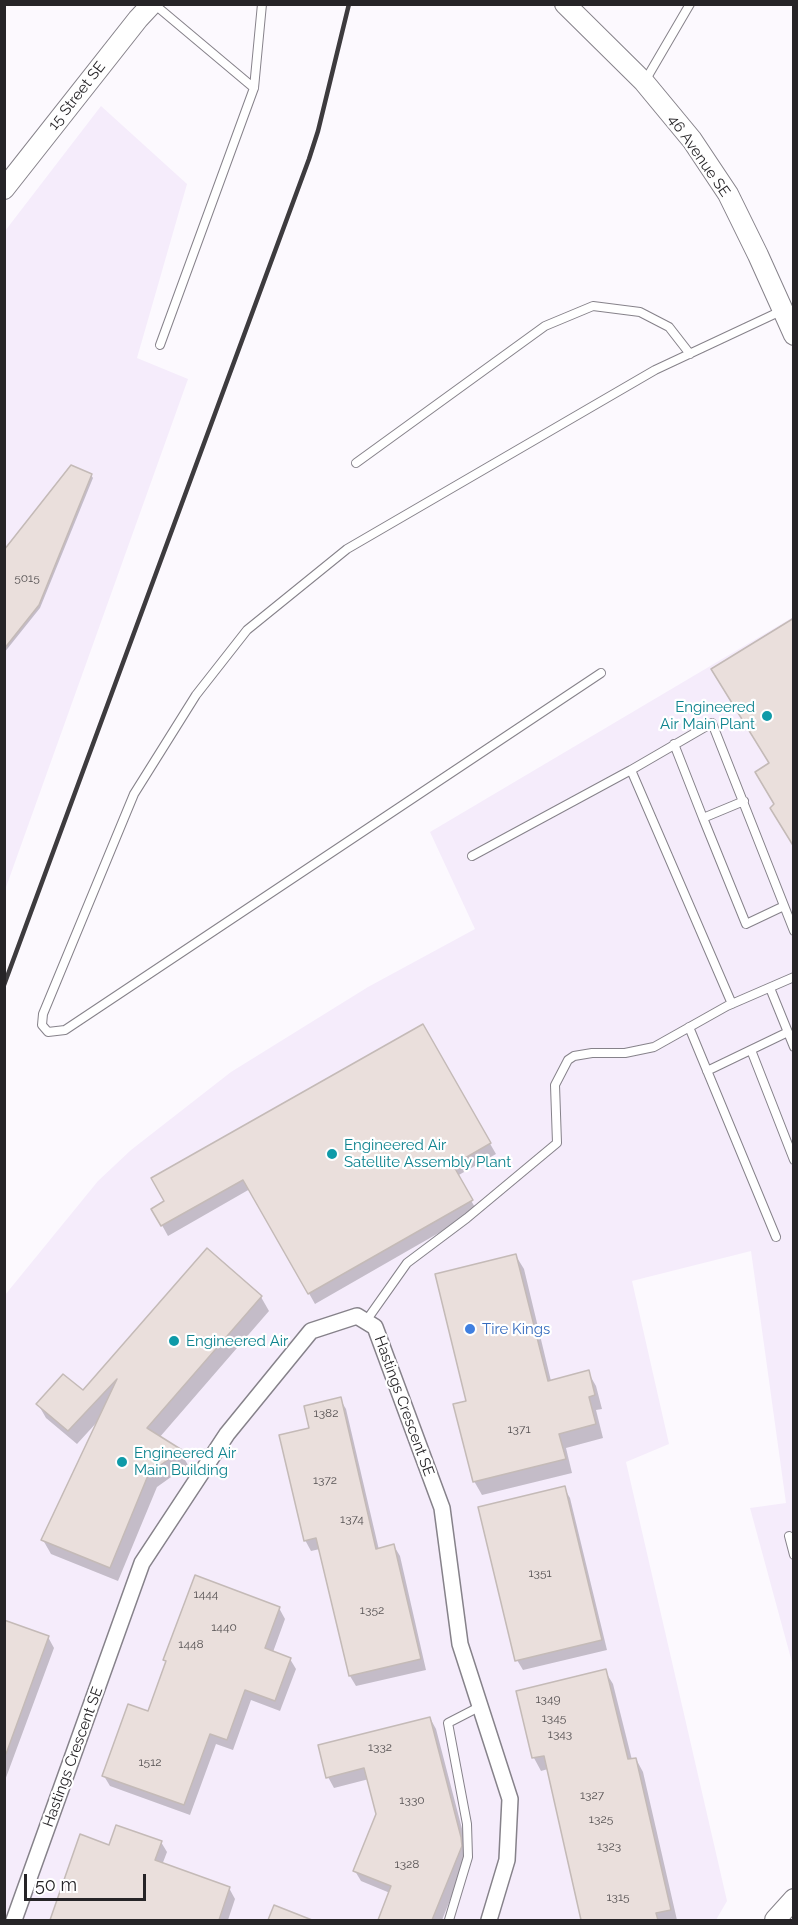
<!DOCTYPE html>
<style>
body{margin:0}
#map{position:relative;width:798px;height:1925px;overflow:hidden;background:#fcf9fe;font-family:Raleway,sans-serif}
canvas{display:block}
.frame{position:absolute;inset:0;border:6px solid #262427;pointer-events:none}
.scale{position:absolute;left:24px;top:1874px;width:122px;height:27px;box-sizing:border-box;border:3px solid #262427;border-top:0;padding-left:8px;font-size:18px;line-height:21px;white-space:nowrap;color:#262427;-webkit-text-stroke:4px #fff;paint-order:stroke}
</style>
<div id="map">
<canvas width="798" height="1925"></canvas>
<div class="frame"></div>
<div class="scale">50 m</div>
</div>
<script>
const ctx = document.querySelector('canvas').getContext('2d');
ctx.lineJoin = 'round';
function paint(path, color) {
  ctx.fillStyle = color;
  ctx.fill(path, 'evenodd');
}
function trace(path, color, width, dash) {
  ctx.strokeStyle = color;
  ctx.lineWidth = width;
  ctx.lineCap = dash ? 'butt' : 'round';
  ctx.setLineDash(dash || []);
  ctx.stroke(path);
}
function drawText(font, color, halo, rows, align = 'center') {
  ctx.font = font + ' Raleway,sans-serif';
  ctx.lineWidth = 4.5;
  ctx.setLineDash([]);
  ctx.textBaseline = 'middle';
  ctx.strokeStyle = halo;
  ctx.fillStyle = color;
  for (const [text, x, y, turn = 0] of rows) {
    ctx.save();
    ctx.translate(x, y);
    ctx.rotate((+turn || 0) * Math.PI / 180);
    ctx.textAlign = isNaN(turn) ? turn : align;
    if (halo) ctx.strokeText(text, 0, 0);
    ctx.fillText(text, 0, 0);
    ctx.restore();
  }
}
const built = new Path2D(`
 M101 106 187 184 137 358 188 379 5 890V231Z
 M793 617V1666L750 1508 786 1503 751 1251 632 1281 669 1444 626 1462 727 1901 716 1920H5V1295L98 1181 131 1150 231 1072 368 987 475 929 430 832Z`);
const shadow = new Path2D(`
 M91 475 93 478 40 608 4 653V552Z
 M422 1026 496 1154 457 1176 477 1211 315 1304 250 1189 168 1236 153 1209Z
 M207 1250 261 1297 269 1311 159 1438 180 1451 188 1465 157 1487 118 1581 51 1554 43 1540 98 1421 77 1444 46 1418 38 1404 83 1392Z
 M516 1256 524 1269 551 1381 588 1372 596 1386 602 1409 596 1410 603 1438 566 1448 572 1473 482 1495 474 1481 468 1402Z
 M340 1399 346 1409 379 1550 394 1546 400 1556 426 1670 356 1686 350 1676 320 1549 311 1551 305 1540 311 1429Z
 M564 1488 570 1498 607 1650 523 1670 517 1660Z
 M279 1608 285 1619 273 1652 290 1659 296 1669 280 1711 251 1700 233 1750 216 1744 190 1815 110 1786 104 1776 149 1713 167 1663 165 1659Z
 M4 1621 48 1637 54 1648 4 1783Z
 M605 1671 613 1684 632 1760 636 1759 643 1772 677 1920H583L548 1769 541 1771 534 1758 518 1692Z
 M430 1718 436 1729 467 1848V1858L442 1920H380L390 1893 361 1881 355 1871 378 1814 369 1779 334 1788 328 1777Z
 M161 1842 167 1852 162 1865 229 1888 235 1899 228 1920H53L52 1919Z
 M275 1907 310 1920H270Z`);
const building = new Path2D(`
 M71 465 92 474 39 605 4 649V550Z
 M794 618V847L770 808 774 804 755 772 769 763 711 669Z
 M423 1024 491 1143 453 1165 473 1200 308 1294 243 1180 161 1226 151 1209 164 1201 151 1178Z
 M207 1248 262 1296 147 1428 182 1450 149 1473 110 1568 41 1540 117 1379 68 1431 36 1404 63 1374 83 1390Z
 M516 1254 548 1381 589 1370 595 1395 589 1397 596 1424 559 1434 566 1459 473 1482 453 1404 466 1401 435 1274Z
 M341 1397 376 1549 394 1544 421 1659 349 1676 316 1538 304 1541 279 1435 309 1428 304 1406Z
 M565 1486 602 1640 515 1661 478 1507Z
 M195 1575 280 1607 265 1648 291 1658 275 1701 245 1690 227 1740 210 1734 184 1805 102 1776 128 1704 148 1711 166 1661 163 1660Z
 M4 1620 49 1636 6 1754H4Z
 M606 1669 628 1759 636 1758 671 1910 656 1913 658 1920H581L544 1756 532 1758 516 1691Z
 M430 1717 461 1837 462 1846 432 1920H378L391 1886 353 1871 376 1814 364 1768 326 1778 318 1745Z
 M116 1825 162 1841 155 1860 230 1887 219 1920H50L80 1834 109 1845Z
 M274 1905 312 1920H268Z`);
const service = new Path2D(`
 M154 4 254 88
 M645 81 690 4
 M160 345 254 88 262 4
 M356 463 545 326 593 306 640 312 669 327 690 354
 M601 673 65 1030 48 1032 42 1025 43 1014 134 794 196 695 247 630 347 549 655 370 781 311
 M674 744 703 818
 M744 801 703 818 746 924 784 906
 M472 856 631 770
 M770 988 794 1047
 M732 1004 631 770 712 723 794 931
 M689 1027 776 1237
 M751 1050 794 1160
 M707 1071 788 1032
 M366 1321 407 1263 467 1218 557 1143 555 1085 568 1060 574 1056 592 1053H625L654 1047 727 1006 794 977
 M789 1536 794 1555
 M449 1920 468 1857 467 1824 448 1723 481 1706`);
const minor = new Path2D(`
 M14 1920 142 1563 227 1434 311 1331 357 1316 375 1327 442 1508 460 1644 510 1799 507 1860 489 1920`);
const tertiary = new Path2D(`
 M565 4 644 82 692 140 728 194 758 255 794 335
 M4 189 138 19 152 4
 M775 1920 794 1899`);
const rail = new Path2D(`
 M4 985 309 159 318 131 349 4`);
const markers = [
 [767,716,6,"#0f9aa8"],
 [332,1154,6,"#0f9aa8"],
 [470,1329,6,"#3f7fe0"],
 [174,1341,6,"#0f9aa8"],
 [122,1462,6,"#0f9aa8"]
];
const numberNames = [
 ["5015",27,578],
 ["1382",326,1413],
 ["1371",519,1429],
 ["1372",325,1480],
 ["1374",352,1519],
 ["1351",540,1573],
 ["1444",206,1594],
 ["1352",372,1610],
 ["1440",224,1627],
 ["1448",191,1644],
 ["1349",548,1699],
 ["1345",554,1718],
 ["1343",560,1734],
 ["1332",380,1747],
 ["1512",150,1762],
 ["1327",592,1795],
 ["1330",412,1800],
 ["1325",601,1819],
 ["1323",609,1846],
 ["1328",407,1864],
 ["1315",618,1897]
];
const streetNames = [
 ["15 Street SE",77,96,-52],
 ["46 Avenue SE",699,156,55],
 ["Hastings Crescent SE",404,1406,70],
 ["Hastings Crescent SE",73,1757,-70]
];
const cultureNames = [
 ["Engineered",755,707,"right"],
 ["Air Main Plant",755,724,"right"],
 ["Engineered Air",344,1145],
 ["Satellite Assembly Plant",344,1162],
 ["Engineered Air",186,1341],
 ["Engineered Air",134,1453],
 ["Main Building",134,1470]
];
const shopNames = [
 ["Tire Kings",482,1329]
];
paint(built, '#f5ecfb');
paint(shadow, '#0003');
paint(building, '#eadfdc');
trace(building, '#c4bab7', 1.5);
trace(service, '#86828a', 10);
trace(minor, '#86828a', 18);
trace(tertiary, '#86828a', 22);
trace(service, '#fff', 8);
trace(minor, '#fff', 15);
trace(tertiary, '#fff', 20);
trace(rail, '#3d3b3e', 4.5);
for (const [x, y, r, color] of markers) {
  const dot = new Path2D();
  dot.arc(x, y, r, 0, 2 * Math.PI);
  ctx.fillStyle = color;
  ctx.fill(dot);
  trace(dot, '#fff', 2);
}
drawText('12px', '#575354', null, numberNames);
drawText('15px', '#262427', '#fff', streetNames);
drawText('15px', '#0d838f', '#fff', cultureNames, 'left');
drawText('15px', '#366cbe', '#fff', shopNames, 'left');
</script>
